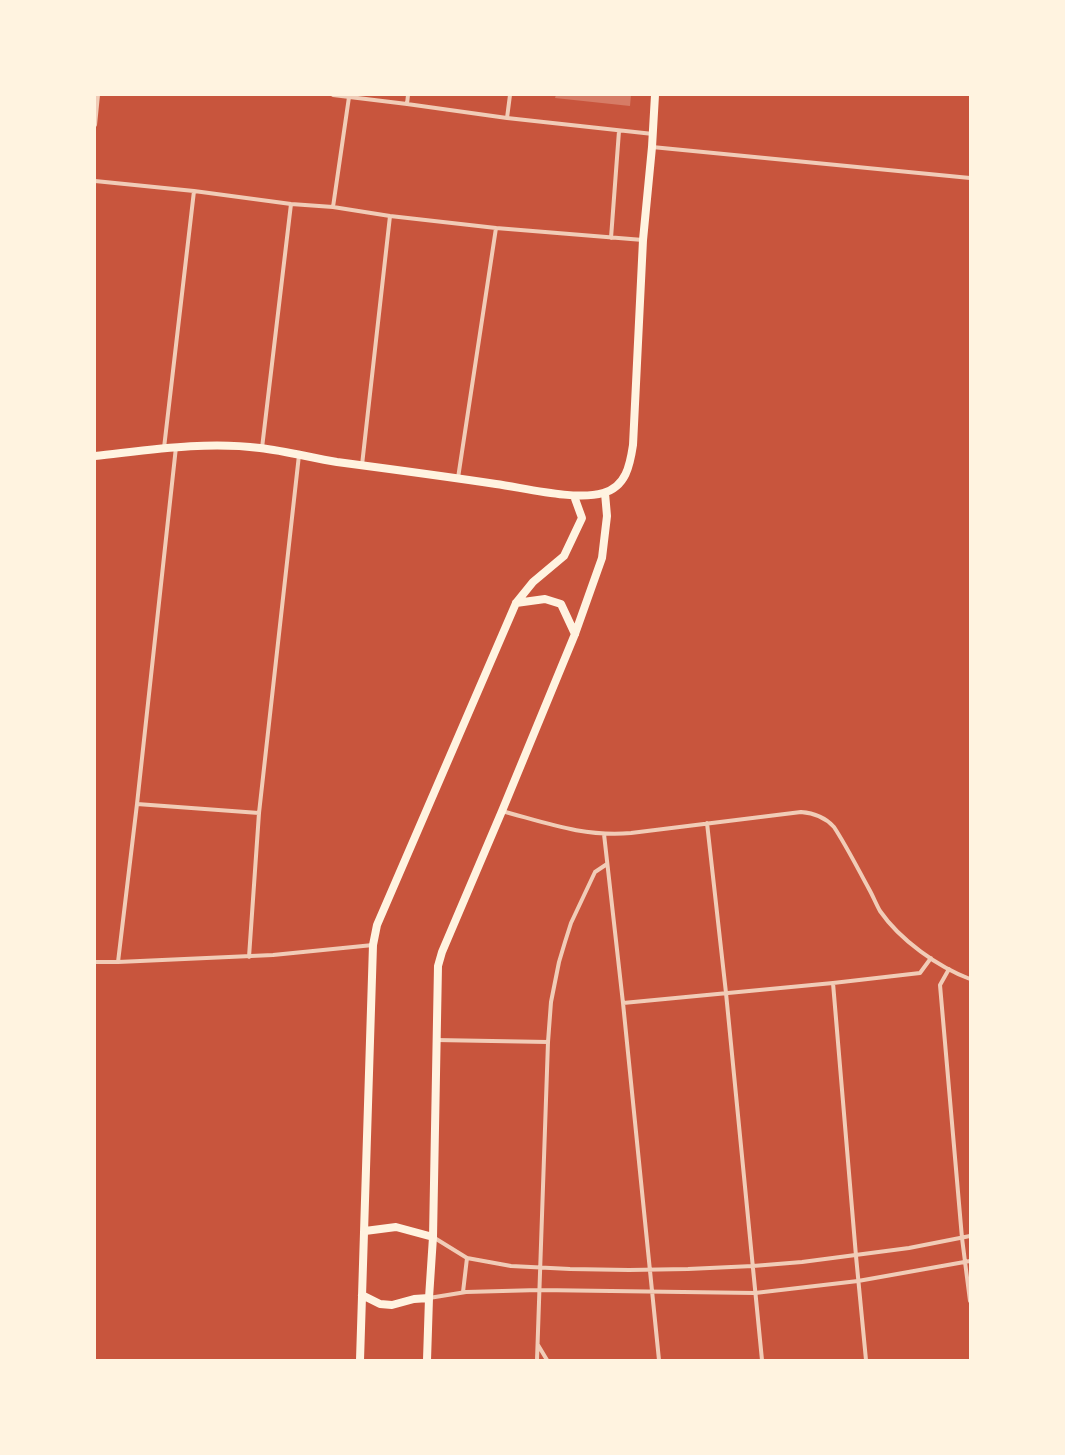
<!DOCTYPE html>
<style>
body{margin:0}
#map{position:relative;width:1065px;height:1455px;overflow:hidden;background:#c8553d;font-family:Montserrat,sans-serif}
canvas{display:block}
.frame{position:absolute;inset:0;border:96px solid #fff3e0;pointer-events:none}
</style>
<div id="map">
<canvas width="1065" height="1455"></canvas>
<div class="frame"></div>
</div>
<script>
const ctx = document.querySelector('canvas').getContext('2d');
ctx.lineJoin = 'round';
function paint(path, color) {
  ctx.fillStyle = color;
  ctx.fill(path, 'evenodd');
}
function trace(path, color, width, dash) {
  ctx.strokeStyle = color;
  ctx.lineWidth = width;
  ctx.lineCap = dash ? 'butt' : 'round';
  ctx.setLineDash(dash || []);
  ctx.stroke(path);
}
const building = new Path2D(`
 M556 95H631L630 106 555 98Z`);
const minor = new Path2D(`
 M333 95 407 104 507 118 653 134
 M407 104 408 95
 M507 118 510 95
 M95 125 98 95
 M652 147 970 178
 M95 181 194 191 291 204 333 207 390 216 496 228 643 240
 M333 207 349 97
 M611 238 619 131
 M164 448 194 191
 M262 448 291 204
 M362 465 390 216
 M458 478 496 228
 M137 804 259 813
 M502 811C547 823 583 837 631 833L801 812C815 813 825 817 834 827 847 847 858 869 869 889 873 896 876 904 880 911 900 940 938 967 970 979
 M707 823 726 993 762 1360
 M604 834 623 1003 659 1360
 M249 957 259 813 299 455
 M95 962H118L273 955 373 945
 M118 962 137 804 176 447
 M949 969 940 985 962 1238 970 1301
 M833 983 856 1256 866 1360
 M623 1003 833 983 920 973 931 958
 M436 1040 548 1042
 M433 1237 467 1258 511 1266 570 1269 629 1270 688 1269 753 1266 802 1262 909 1248 970 1236
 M463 1292 467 1258
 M429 1298 466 1292 539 1290 755 1293 858 1281 970 1261
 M538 1345 547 1360
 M537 1360 548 1042 551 1002 559 962 565 942 571 923 595 872 607 864`);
const secondary = new Path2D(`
 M95 456C150 450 205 441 260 448 286 451 312 458 337 462 390 469 443 476 496 484 525 488 576 501 603 493 626 487 630 465 633 445L643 240 652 147 655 95
 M516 603 545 599 561 604 575 634
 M365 1231 396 1227 433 1237
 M362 1295 380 1304 392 1305 414 1299 429 1298
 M360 1360 373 945 377 925 516 603 533 582 564 556 582 518 574 496
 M427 1360 429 1298 433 1237 438 966 442 952 502 811 575 634 602 558 607 516 605 493`);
paint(building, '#d67c66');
trace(minor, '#f1ccb7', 4);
trace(secondary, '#fff3e0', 8);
</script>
